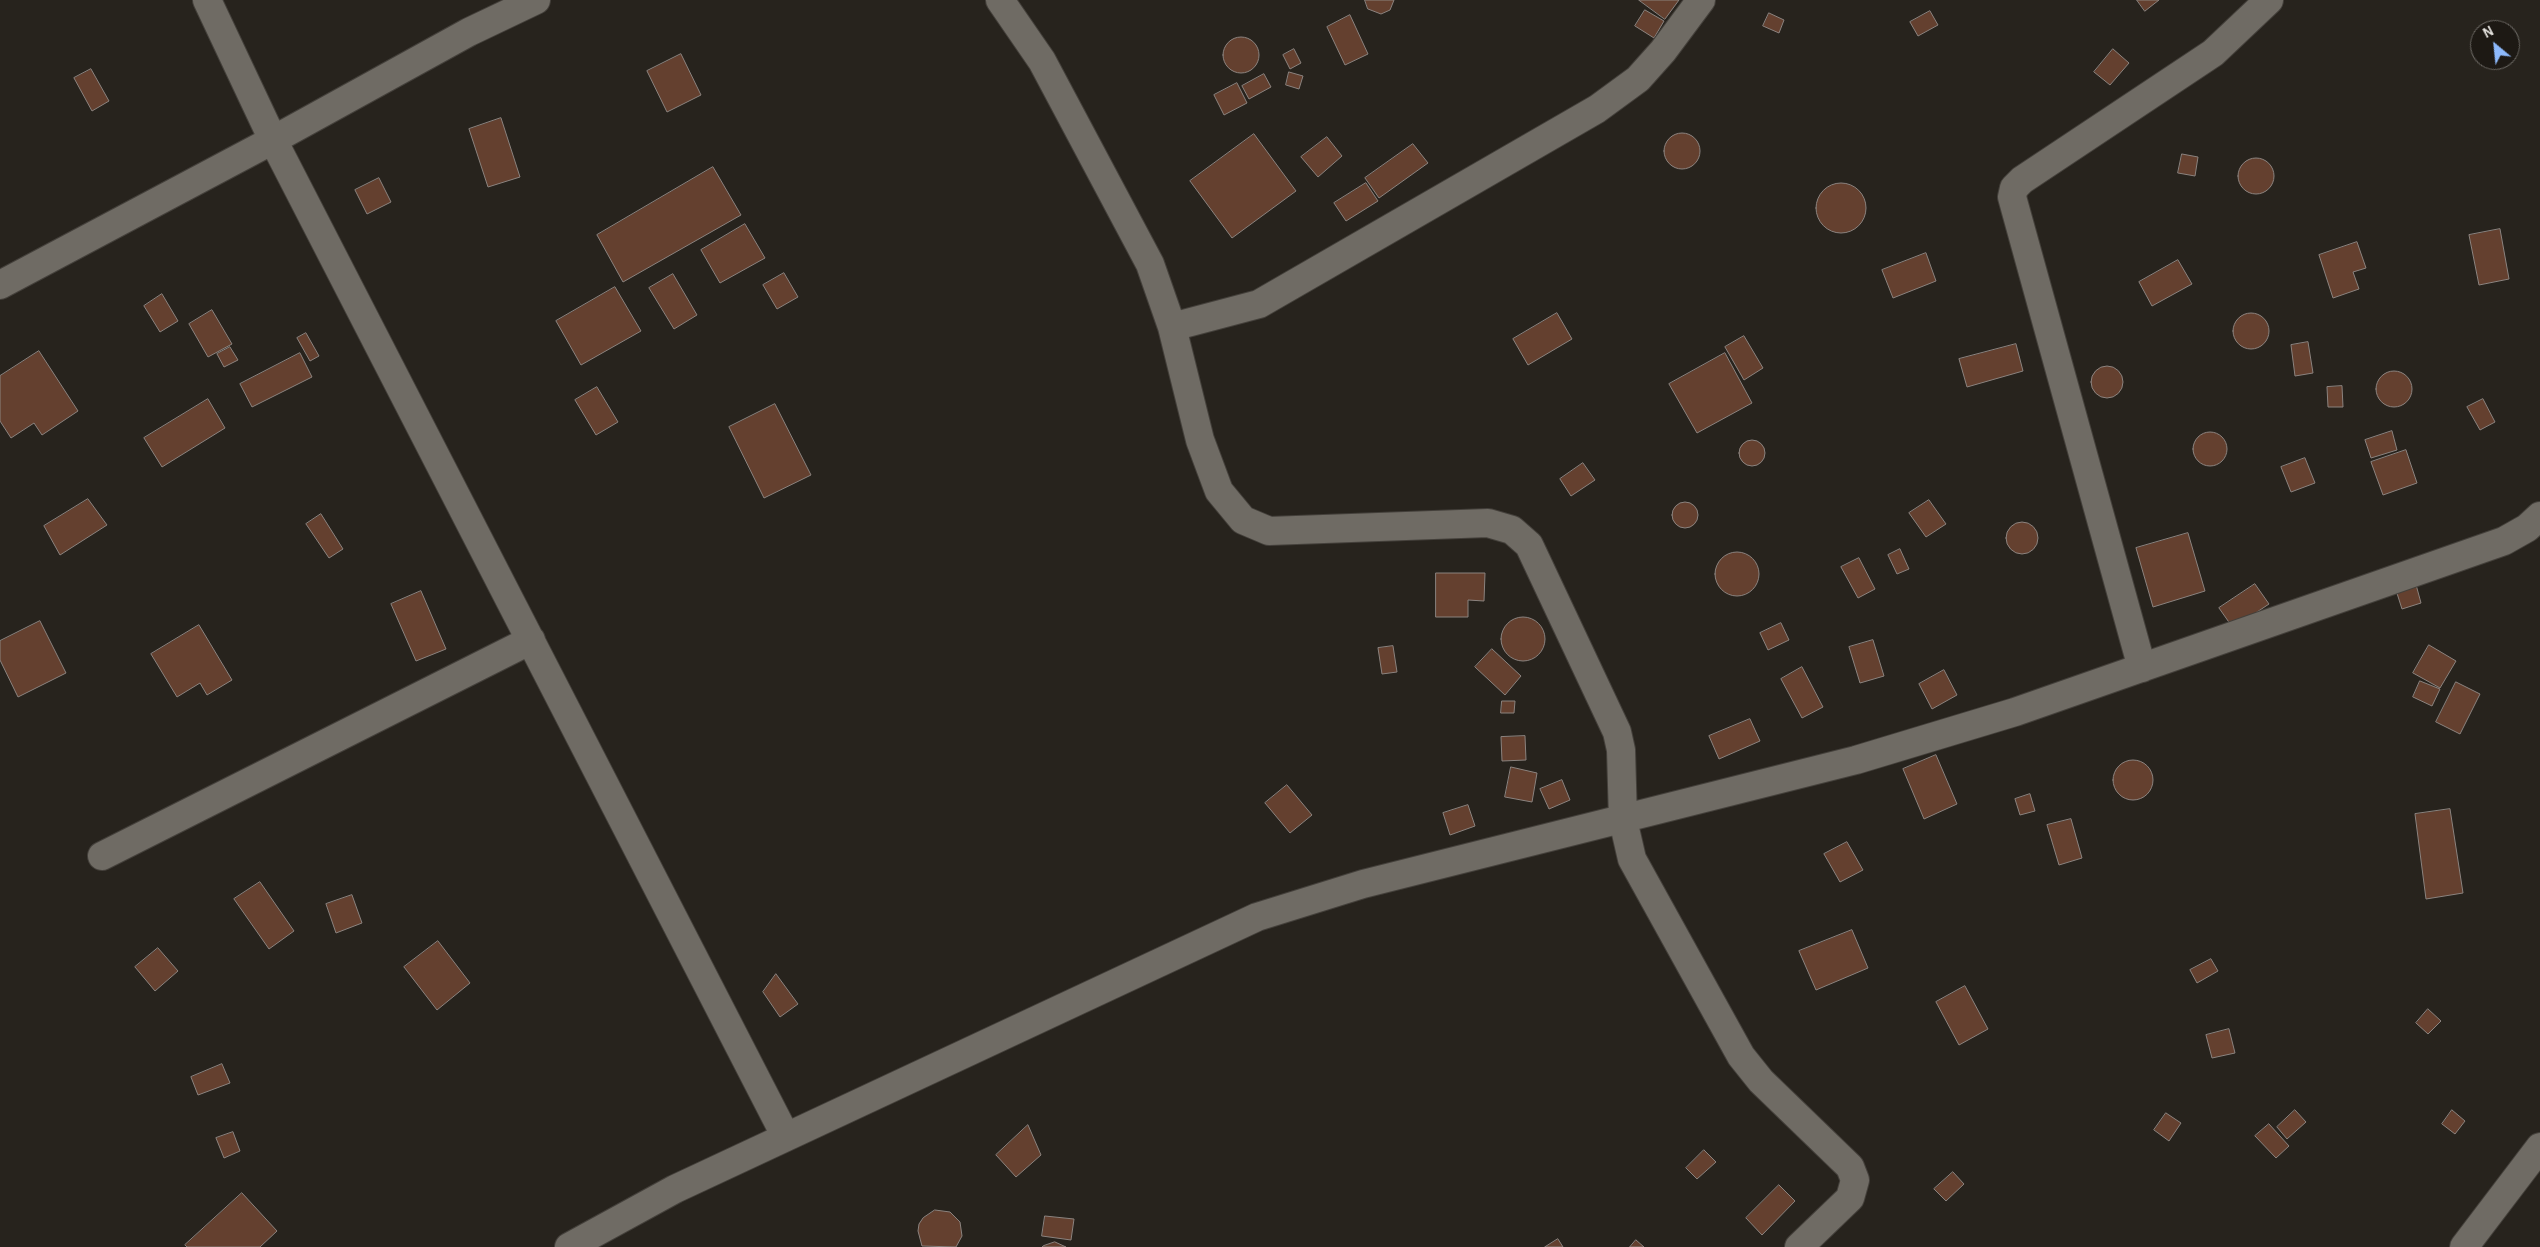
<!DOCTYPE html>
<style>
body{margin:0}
#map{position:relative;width:2540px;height:1247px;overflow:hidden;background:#27231d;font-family:"Alegreya Sans",sans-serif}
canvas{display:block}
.north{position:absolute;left:2470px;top:20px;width:50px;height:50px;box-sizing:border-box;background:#1d1914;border:1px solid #6e6b66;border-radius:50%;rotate:332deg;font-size:14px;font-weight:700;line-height:20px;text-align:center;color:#e7e5e1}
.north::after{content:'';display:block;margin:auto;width:18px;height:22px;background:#8db9fc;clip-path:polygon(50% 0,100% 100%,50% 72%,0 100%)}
</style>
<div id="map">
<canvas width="2540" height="1247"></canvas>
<div class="north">N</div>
</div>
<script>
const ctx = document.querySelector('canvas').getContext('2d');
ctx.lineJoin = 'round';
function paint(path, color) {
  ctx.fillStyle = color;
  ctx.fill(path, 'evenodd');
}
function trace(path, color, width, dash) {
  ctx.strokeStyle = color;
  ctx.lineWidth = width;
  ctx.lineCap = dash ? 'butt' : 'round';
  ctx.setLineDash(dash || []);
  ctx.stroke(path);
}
const building = new Path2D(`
 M1365 0H1394L1390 10 1381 14 1368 9Z
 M1639 0H1679L1665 19Z
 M2137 0H2159L2145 11Z
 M1645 10 1664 21 1654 38 1635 26Z
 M1930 11 1938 25 1918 36 1910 22Z
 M1769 13 1784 20 1779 33 1763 26Z
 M1350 15 1368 54 1345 65 1327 27Z
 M1223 55a18 18 0 1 1 36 0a18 18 0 1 1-36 0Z
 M1294 49 1301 63 1290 69 1283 55Z
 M2113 49 2129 63 2110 85 2094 72Z
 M681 54 701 95 667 112 647 71Z
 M91 69 109 101 92 111 74 78Z
 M1289 72 1303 76 1299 89 1286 85Z
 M1264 74 1271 87 1249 99 1242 86Z
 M1237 83 1247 103 1224 115 1214 95Z
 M501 118 520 177 488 187 469 129Z
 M1664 151a18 18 0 1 1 36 0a18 18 0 1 1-36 0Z
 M1254 134 1296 191 1232 238 1190 181Z
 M1327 137 1342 156 1318 177 1301 157Z
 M1413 144 1428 163 1379 198 1365 178Z
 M2182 154 2198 157 2195 176 2178 173Z
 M2238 176a18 18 0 1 1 36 0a18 18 0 1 1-36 0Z
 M713 167 741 215 623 282 597 235Z
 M379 178 391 202 367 214 355 190Z
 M1366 183 1378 201 1346 221 1334 203Z
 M1816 208a25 25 0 1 1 50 0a25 25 0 1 1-50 0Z
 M745 224 765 258 720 283 701 250Z
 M2500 229 2509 279 2479 285 2469 235Z
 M2357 242 2366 268 2353 272 2359 289 2333 298 2319 255Z
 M1926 253 1936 281 1893 298 1882 270Z
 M2178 260 2192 284 2152 306 2139 282Z
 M784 273 798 297 777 309 763 285Z
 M673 274 697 315 674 329 649 288Z
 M615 287 641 331 581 365 556 321Z
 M162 294 178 321 160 332 144 306Z
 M212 310 232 344 208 357 189 324Z
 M1557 313 1572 339 1528 365 1513 339Z
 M2233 331a18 18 0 1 1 36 0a18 18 0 1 1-36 0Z
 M306 333 319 356 310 361 297 338Z
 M1744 336 1763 368 1744 380 1725 347Z
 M2308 342 2313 373 2295 376 2291 345Z
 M2016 344 2023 371 1967 387 1959 359Z
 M230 347 238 360 224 367 217 354Z
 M39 351 78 411 42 435 34 423 11 438 0 421V376Z
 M300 353 312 377 252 407 240 384Z
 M1725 353 1752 403 1697 433 1669 384Z
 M2091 382a16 16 0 1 1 32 0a16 16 0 1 1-32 0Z
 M2376 389a18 18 0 1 1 36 0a18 18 0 1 1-36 0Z
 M2342 386 2343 407H2328L2327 387Z
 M597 387 618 422 596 435 575 400Z
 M208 399 225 428 162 467 144 438Z
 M2483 399 2495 422 2480 430 2467 407Z
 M775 404 811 475 764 498 729 427Z
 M2392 431 2397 450 2371 458 2365 440Z
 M2193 449a17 17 0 1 1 34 0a17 17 0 1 1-34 0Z
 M1739 453a13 13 0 1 1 26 0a13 13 0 1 1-26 0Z
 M2406 450 2417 483 2383 495 2371 462Z
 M2305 458 2315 483 2291 492 2281 467Z
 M1583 463 1595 480 1571 496 1560 479Z
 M88 499 107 525 60 555 44 526Z
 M1929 500 1946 524 1926 537 1909 513Z
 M1672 515a13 13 0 1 1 26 0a13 13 0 1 1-26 0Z
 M321 514 343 549 329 558 306 524Z
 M2006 538a16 16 0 1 1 32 0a16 16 0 1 1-32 0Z
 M2188 533 2205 591 2153 607 2136 548Z
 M1900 549 1909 569 1897 574 1888 555Z
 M1715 574a22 22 0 1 1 44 0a22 22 0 1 1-44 0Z
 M1859 558 1875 589 1858 598 1841 567Z
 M1436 573H1485L1484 601 1468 600V617H1436Z
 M2415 581 2421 603 2402 609 2395 587Z
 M2255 584 2269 604 2233 628 2219 608Z
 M421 591 446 649 416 661 391 604Z
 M1501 639a22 22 0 1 1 44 0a22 22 0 1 1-44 0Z
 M40 621 66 673 18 697 0 660V641Z
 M1781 623 1789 640 1768 650 1760 633Z
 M199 625 232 680 207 695 200 683 177 697 151 654Z
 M1873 640 1884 676 1860 683 1849 647Z
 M2429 645 2456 661 2440 688 2413 673Z
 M1393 646 1397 672 1382 674 1378 648Z
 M1492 649 1521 676 1505 695 1475 667Z
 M1802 667 1823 707 1802 718 1781 679Z
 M1944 670 1957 695 1932 709 1919 684Z
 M2420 681 2440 689 2432 706 2413 697Z
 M2456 682 2480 694 2460 734 2436 722Z
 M1502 701H1515L1514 713H1501Z
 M1750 719 1760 741 1719 759 1709 736Z
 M1525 736 1526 760 1502 761 1501 737Z
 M1936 755 1957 804 1924 819 1903 769Z
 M2113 780a20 20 0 1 1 40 0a20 20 0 1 1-40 0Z
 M1511 767 1537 773 1532 802 1505 797Z
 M1562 780 1570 800 1549 809 1540 789Z
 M1287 785 1312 815 1290 833 1265 803Z
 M2030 794 2035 811 2020 815 2015 799Z
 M1468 805 1475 826 1450 835 1443 813Z
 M2450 809 2463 893 2426 899 2415 814Z
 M2071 819 2082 858 2059 865 2047 825Z
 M1847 842 1863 870 1840 882 1824 854Z
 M260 882 294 931 269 949 234 899Z
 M352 895 362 923 336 933 326 904Z
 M1852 930 1868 968 1816 990 1799 951Z
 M438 941 470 983 437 1010 404 967Z
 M158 948 178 971 155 991 135 967Z
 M2211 959 2218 971 2197 983 2190 970Z
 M776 974 798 1004 780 1017 763 992Z
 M1965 986 1988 1029 1959 1045 1936 1002Z
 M2428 1009 2441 1021 2428 1034 2416 1023Z
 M2229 1029 2235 1053 2212 1058 2206 1035Z
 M222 1064 230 1083 198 1095 191 1077Z
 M2295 1110 2306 1122 2287 1139 2277 1127Z
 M2452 1110 2465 1121 2455 1134 2442 1124Z
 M2166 1113 2181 1123 2169 1141 2154 1130Z
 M2269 1124 2289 1146 2276 1158 2255 1136Z
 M1028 1125 1041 1155 1016 1177 996 1155Z
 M233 1132 240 1151 224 1158 216 1138Z
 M1704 1150 1716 1162 1697 1179 1686 1168Z
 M1953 1172 1964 1184 1946 1201 1934 1189Z
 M1779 1185 1795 1201 1762 1235 1746 1218Z
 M242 1193 277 1231 260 1247H187L185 1245Z
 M935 1210 950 1212 960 1222 962 1236 956 1247 922 1246 918 1231 919 1224 923 1218Z
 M1045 1216 1074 1219 1071 1240 1042 1236Z
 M1558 1239 1563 1247H1545Z
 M1636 1240 1644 1247H1630Z
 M1055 1242 1066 1247H1042L1043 1246Z`);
const minor = new Path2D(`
 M207 0 273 140 786 1137
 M1000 0 1042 61 1150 264 1172 327 1200 440 1219 491 1243 520 1269 531 1488 523 1512 530 1529 545 1617 732 1621 750 1623 820 1632 859 1741 1056 1761 1081 1850 1167 1855 1180 1850 1198 1799 1247
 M0 285 273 140 469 32 536 0
 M1172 327 1259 304 1597 109 1638 79 1663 51 1701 0
 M2142 668 2012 197 2014 188 2022 180 2213 53 2269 0
 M102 856 531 640
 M569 1247 675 1189 1257 917 1363 884 1856 760 2015 712 2504 541 2527 528 2540 516
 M2464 1247 2540 1147`);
paint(building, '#64402f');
trace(building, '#8b837f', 1);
trace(minor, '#44403b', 30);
trace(minor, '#6f6b64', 28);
</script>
